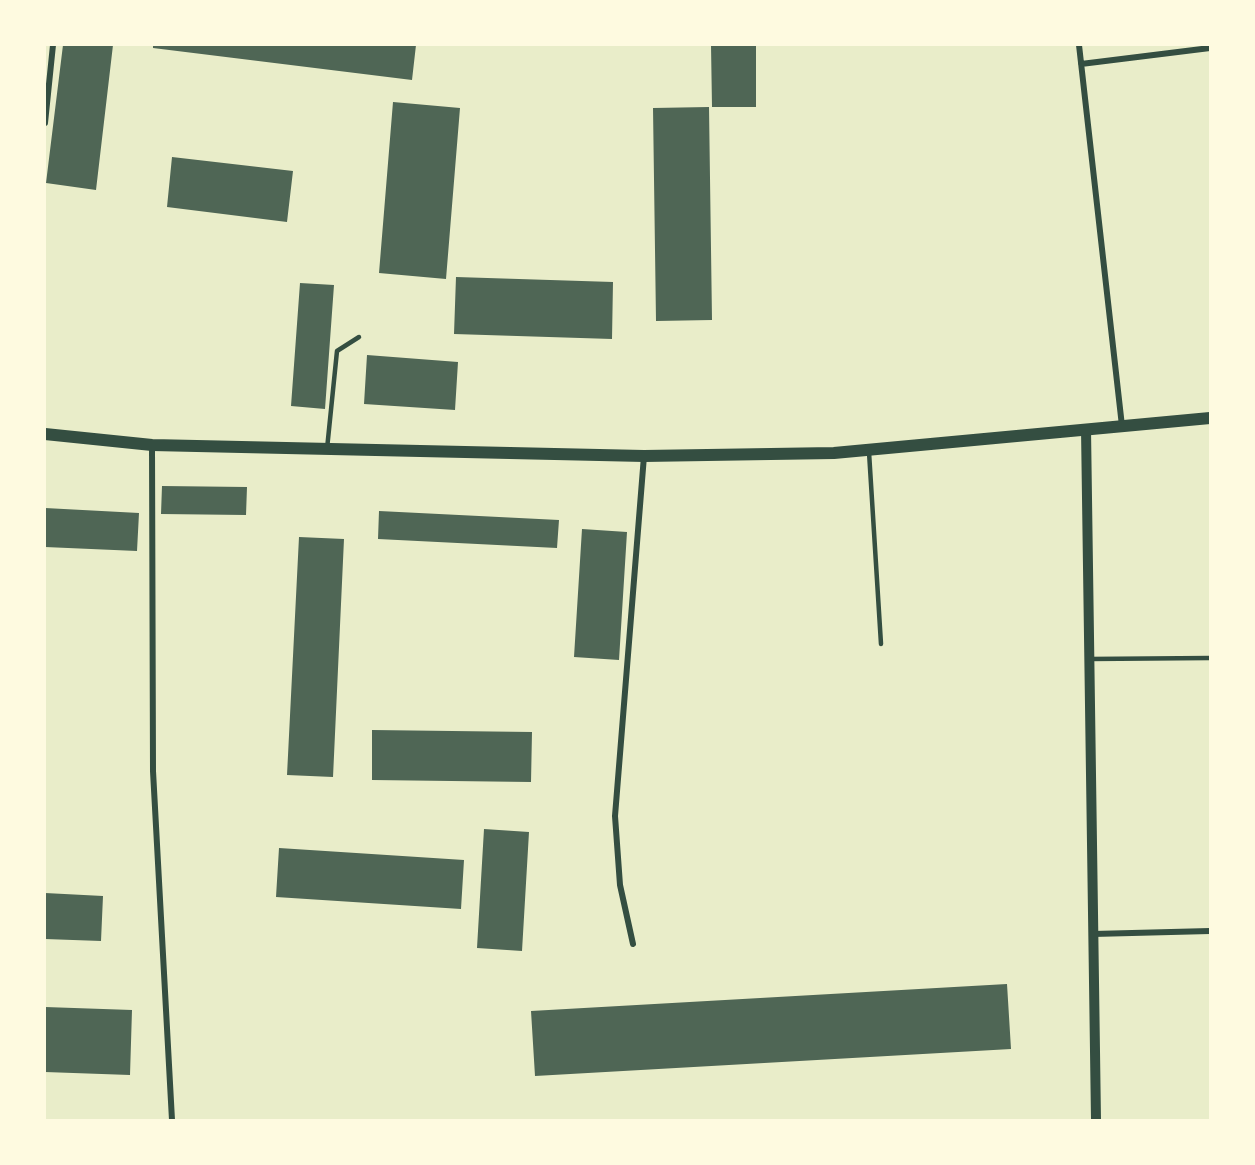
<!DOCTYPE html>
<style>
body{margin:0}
#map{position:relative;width:1255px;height:1165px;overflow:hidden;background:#e9edc9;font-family:"PT Sans Narrow",sans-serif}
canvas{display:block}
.frame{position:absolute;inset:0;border:46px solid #fefae0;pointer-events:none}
</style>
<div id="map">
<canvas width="1255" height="1165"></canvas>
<div class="frame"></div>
</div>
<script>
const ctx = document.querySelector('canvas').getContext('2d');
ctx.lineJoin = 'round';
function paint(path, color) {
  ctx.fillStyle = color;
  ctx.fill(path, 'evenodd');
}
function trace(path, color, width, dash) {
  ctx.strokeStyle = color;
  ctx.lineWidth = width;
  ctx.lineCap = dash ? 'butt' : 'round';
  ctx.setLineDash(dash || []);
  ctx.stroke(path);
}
const building = new Path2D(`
 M63 45H113L96 190 46 183Z
 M153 45H416L412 80 153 48Z
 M711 45H756V107H712Z
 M393 102 460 108 446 279 379 273Z
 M709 107 712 320 656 321 653 108Z
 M172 157 293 171 287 222 167 207Z
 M456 277 613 282 612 339 454 334Z
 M300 283 334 285 325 409 291 406Z
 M367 355 458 362 455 410 364 404Z
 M162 486 247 487 246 515 161 514Z
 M45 508 139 513 137 551 45 547Z
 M379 511 559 520 557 548 378 539Z
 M582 529 627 532 619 660 574 657Z
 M299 537 344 539 333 777 287 775Z
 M372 730 532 732 531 782 372 780Z
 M484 829 529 832 522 951 477 948Z
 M279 848 464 860 461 909 276 897Z
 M45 893 103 896 101 941 45 939Z
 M1007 984 1011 1049 535 1076 531 1011Z
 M45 1007 132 1010 130 1075 45 1072Z`);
const service = new Path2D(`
 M327 449 337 351 359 337
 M869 452 881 644
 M1089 659 1210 658`);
const minor = new Path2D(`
 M1079 45 1122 426
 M1081 64 1210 48
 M45 123 53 45
 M152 446 153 771 172 1120
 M1093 934 1210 931
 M633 944 620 885 615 816 644 456`);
const tertiary = new Path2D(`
 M1086 429 1096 1120`);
const secondary = new Path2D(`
 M45 434 152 445 644 456 834 453 1210 418`);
paint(building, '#4f6655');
trace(service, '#344e41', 4.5);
trace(minor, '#344e41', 6);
trace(tertiary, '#344e41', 10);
trace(secondary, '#344e41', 12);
</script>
